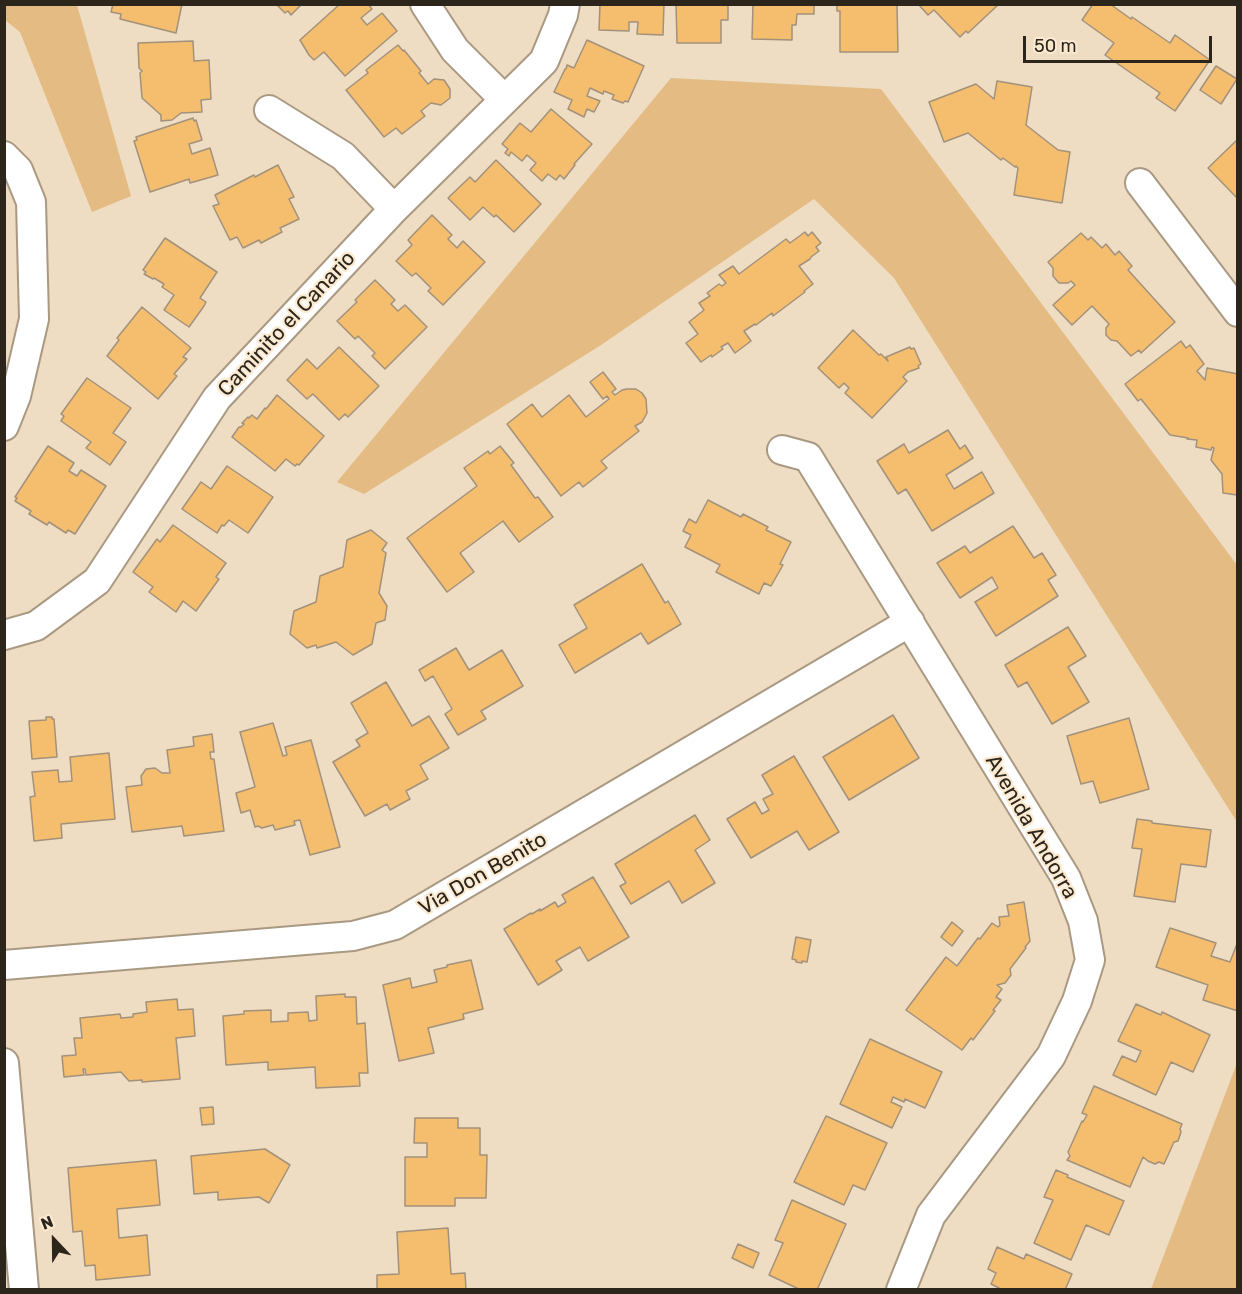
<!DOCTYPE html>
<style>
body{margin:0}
#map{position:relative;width:1242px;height:1294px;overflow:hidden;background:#eedcc3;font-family:Rubik,sans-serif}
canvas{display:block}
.frame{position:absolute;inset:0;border:6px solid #2c251c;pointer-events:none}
.north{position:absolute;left:24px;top:1210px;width:60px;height:60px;-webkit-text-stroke:4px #fbe9d0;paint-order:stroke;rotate:338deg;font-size:16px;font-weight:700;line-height:24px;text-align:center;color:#2c251c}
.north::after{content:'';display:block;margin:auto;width:21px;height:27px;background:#2c251c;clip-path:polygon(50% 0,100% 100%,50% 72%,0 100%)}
.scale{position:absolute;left:1023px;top:36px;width:189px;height:27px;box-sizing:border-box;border:3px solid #2c251c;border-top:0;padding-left:8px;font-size:18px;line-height:21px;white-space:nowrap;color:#2c251c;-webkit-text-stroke:4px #fbe9d0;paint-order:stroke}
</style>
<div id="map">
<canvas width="1242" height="1294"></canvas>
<div class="frame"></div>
<div class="north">N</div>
<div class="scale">50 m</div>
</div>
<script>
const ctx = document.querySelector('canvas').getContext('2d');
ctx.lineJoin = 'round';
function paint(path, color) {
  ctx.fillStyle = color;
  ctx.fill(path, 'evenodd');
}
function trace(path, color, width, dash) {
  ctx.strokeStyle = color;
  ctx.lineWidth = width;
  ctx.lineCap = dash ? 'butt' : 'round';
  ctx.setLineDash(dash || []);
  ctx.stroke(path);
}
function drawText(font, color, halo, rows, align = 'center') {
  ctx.font = font + ' Rubik,sans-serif';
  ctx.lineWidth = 4.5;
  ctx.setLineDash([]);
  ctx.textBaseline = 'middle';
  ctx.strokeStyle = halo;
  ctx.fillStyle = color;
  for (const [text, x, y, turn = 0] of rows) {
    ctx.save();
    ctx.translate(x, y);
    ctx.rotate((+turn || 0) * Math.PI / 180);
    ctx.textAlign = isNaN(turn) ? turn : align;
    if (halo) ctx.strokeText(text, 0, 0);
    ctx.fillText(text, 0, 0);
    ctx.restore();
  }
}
const green = new Path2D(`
 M4 5H77L131 196 92 212 20 32 5 20Z
 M671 78 881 89 1237 565V822L894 278 814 199 601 345 364 494 337 482Z
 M1237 1063V1289H1151Z`);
const building = new Path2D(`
 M113 4H182L176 33 120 19 121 14 111 12Z
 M276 4H302L291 15 288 11 285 13Z
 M340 4H368L372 9 361 18 367 25 382 13 397 31 345 76 324 52 314 60 309 55 300 40Z
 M600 4H664L663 35 637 34 638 22H629V31L599 30Z
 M676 4H728V20H721V43H677Z
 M753 4H814V14H797L796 25H792V40L752 39Z
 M837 4H897L898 52H840V11H837Z
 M918 4H999L968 33 966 31 960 37 934 10 928 15Z
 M1093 4H1110L1131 19 1132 17 1170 43 1175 35 1210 60 1175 111 1156 98 1160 93 1105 55 1114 43 1082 20Z
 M587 40 644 66 628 102 625 101 623 103 612 99 614 95 604 91 603 94 590 88 587 96 600 101 594 112 587 109 584 117 568 109 572 100 554 92 565 69H566L567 65 574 68Z
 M193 41 194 61 209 60 211 99 201 100 202 112 181 113 172 120 161 121V115L142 98 140 73 142 71 139 68 138 43Z
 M398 45 403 51 404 50 421 71 419 73 428 84 434 79 444 80 450 89V98L441 105 431 103 421 111 425 116 402 134 396 128 384 137 346 90 368 73 366 70Z
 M1216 66 1237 79 1221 104 1200 90Z
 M997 81 1032 87 1026 125 1058 150 1070 152 1062 203 1014 195 1018 168 1016 166 1015 167 1003 158 1001 160 968 133 944 142 929 102 976 84 994 99Z
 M551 109 592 144 574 164 575 165 564 179 560 175 556 180 548 174 542 181 530 170 536 163 527 155 522 161 511 152 509 156 505 153 508 149 502 144 520 123 531 132Z
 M193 118 194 121 196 120 202 140 189 144 192 154 210 148 218 175 190 183 189 179 150 192 134 141 137 140 136 137Z
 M1238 139V199L1208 168Z
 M496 160 541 204 514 232 496 215 494 217 483 207 470 220 448 198 470 177 475 182Z
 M278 165 294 197 289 199 299 219 280 228 282 232 261 243 259 240 243 248 237 237 230 240 213 206 219 204 215 195 254 175 255 177Z
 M432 215 452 235 448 239 457 248 463 241 485 262 443 305 428 291 431 288 416 273 412 276 396 261 412 245 408 240Z
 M805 232 808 236 812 232 821 243 816 247 819 251 811 257 810 259 799 266 813 284 804 291 805 292 773 316 772 313 756 325 755 324 744 331 751 341 735 353 728 343 721 347 723 349 712 357 711 355 701 362 686 343 698 334 689 322 704 310 699 303 710 296 707 293 719 284 722 286 726 283 719 275 733 266 739 274 786 239 790 243Z
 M1081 233 1088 240 1091 237 1102 248 1106 244 1115 255 1119 251 1132 266 1128 270 1175 322 1141 353 1139 350 1131 356 1117 341 1111 340 1106 335V328L1109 324 1092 306 1072 325 1053 305 1075 285 1071 281 1068 283H1059L1053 276V268L1048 262Z
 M165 238 217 272 200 298 206 302 204 306 189 327 164 310 174 295 162 287 164 284 154 278 153 279 144 274 146 272 143 270Z
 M375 280 395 300 391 304 398 311 405 305 427 327 385 369 372 356 375 353 358 336 355 339 337 321 357 302 355 300Z
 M142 307 191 348 183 357 187 359 174 374 177 376 158 399 107 356 119 340 117 338Z
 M853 330 879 355 881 354 888 361 886 357 910 347 911 349 914 348 921 364 918 366 919 368 908 372 903 377 907 381 872 418 845 393 849 388 844 383 839 388 818 368Z
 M1181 341 1186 348 1190 345 1204 364 1197 371 1205 380 1207 368 1238 374 1237 495 1223 493 1222 474 1211 460 1214 448 1212 447 1211 450 1196 447 1197 440 1187 439 1188 438 1170 435 1141 399 1138 401 1125 384Z
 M339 347 379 386 348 417 345 414 339 420 313 394 307 399 287 380 307 359 317 369Z
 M603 372 616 389 612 392 615 395 622 390 627 389H636L642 393 646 399 647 413 642 422 635 426 639 431 601 461 607 468 583 487 579 482 561 496 507 424 532 404 542 417 569 395 586 417 609 399 607 396 603 399 590 382Z
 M87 378 131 408 113 433 126 442 110 465 86 448 91 442 61 421 64 416 61 414Z
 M277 395 324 436 299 465 297 464 295 466 286 459 275 471 232 437 239 427H241L244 424 242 423 248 417 249 418 252 415 257 419 265 408 266 409Z
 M948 430 960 449 965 445 973 458 946 475 954 489 982 472 994 493 932 531 906 489 898 494 877 461 904 444 909 453Z
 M48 446 74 463 69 471 77 476 81 470 106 486 75 534 68 530 66 533 49 522 47 525 29 514 31 511 15 501 17 498 15 497Z
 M500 446 514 463 511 465 535 498 538 497 553 517 519 542 503 521 460 553 474 572 447 592 407 538 477 486 464 468 488 451 490 454Z
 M227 466 273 497 248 533 229 520 224 526 222 525 217 533 182 509 201 482 211 489Z
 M708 500 741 517 743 514 768 527 766 530 791 542 780 564 783 565 771 586 764 583 759 594 716 572 720 565 685 547 691 535 683 531 689 519 696 523Z
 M173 525 226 563 216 577 219 579 196 611 183 601 176 612 149 592 153 587 133 572 157 539 160 542Z
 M1013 526 1034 558 1042 553 1056 575 1048 580 1058 596 996 636 975 602 998 588 992 577 960 598 937 563 965 546 970 553Z
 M371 530 387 543 382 550 386 553 379 593 387 606 385 620 376 623 372 644 353 655 336 642 317 648 316 645 307 648 290 634 294 611 316 602 320 576 343 567 347 540Z
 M642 564 665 603 668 601 681 624 648 644 641 633 575 673 559 645 587 628 574 605Z
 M1068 627 1086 656 1068 667 1089 702 1052 724 1027 682 1018 687 1005 665Z
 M456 648 469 670 502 650 523 686 481 711 486 719 458 735 445 714 452 709 433 676 425 681 419 670Z
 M386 682 412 726 429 716 449 748 420 765 428 779 406 791 410 799 390 810 387 804 365 816 333 762 360 746 356 740 368 733 351 703Z
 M893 715 919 758 849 800 823 757Z
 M46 717H52V719H54L57 757 32 759 29 721 46 720Z
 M1129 718 1149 789 1100 803 1093 781 1081 784 1067 736Z
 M273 723 283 756 287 755 285 747 311 740 340 847 310 855 300 820 294 821 295 825 275 830 273 825 262 828 258 826 255 827 250 810 241 813 236 793 255 787 240 732Z
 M212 734 214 752H210L211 759H214L224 831 184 836 182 826 132 832 126 787 142 785 141 776 146 769 155 768 162 773H170L167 750 194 746 193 737Z
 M109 753 115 819 61 824 62 838 34 841 30 797 35 796 32 772 58 770 59 782 72 781 70 757Z
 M794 756 839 832 809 850 797 831 751 858 727 819 755 802 762 814 769 810 763 799 773 794 762 775Z
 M695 815 710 840 695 850 715 883 682 903 669 881 631 904 620 886 626 883 615 864Z
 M1137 819 1152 821V823L1211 830 1206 867 1181 864 1175 902 1134 896 1142 849 1132 848Z
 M593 877 629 937 588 961 580 947 556 961 562 970 538 985 504 929 531 913 532 914 540 909V911L555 902 558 907 566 902 562 895Z
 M1024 902 1030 941 1025 947 1026 948 1010 969 1011 975 1005 983 997 985 1002 989 996 997 1001 1000 993 1010 995 1011 973 1040 971 1038 962 1050 906 1010 946 957 957 966 978 938 980 939 992 923 998 927 1000 925 999 917 1009 916 1007 905Z
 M952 922 963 931 952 946 941 937Z
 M1170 928 1216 943 1211 956 1230 962 1238 941V1011L1203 1000 1208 985 1156 967Z
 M796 937 811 940 807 962 802 961V963L796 962V960L792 959Z
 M471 960 483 1009 463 1014 464 1019 428 1028 434 1053 399 1061 383 985 410 978 412 988 437 982 434 970 447 967V965Z
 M345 994V997H356L357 1024 365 1023 368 1073H359L360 1086 316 1088 315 1067 268 1070V1062L226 1065 223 1016 244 1014V1011L271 1010V1022L288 1021V1013L308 1012 309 1021 317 1020 316 996Z
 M177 999 178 1010 193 1009 195 1036 176 1038 180 1079 142 1082V1080L129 1081 121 1072 86 1075 85 1069H83L84 1075 64 1077 62 1056 76 1055 74 1038H82L80 1018 120 1014 121 1018 133 1017V1014L147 1012 146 1002Z
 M1136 1004 1161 1015 1162 1012 1210 1035 1193 1072 1171 1062 1156 1095 1113 1075 1122 1056 1136 1062 1141 1051 1118 1041Z
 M870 1039 942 1072 925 1108 905 1099 904 1102 893 1097 891 1102 902 1107 892 1128 840 1104Z
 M1094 1086 1182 1124 1180 1129 1181 1132 1178 1141 1174 1142 1164 1164 1159 1162 1155 1164 1148 1161 1143 1157 1130 1187 1067 1160 1070 1156 1068 1152 1082 1121 1083 1122 1087 1115 1082 1113Z
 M213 1107 214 1124 202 1125 200 1108Z
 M826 1116 887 1143 865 1190 853 1185 844 1205 794 1182Z
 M415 1118H458V1128H480V1155H487L486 1198H455V1206H405V1157H427V1143H414Z
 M265 1149 290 1165 269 1203 259 1197 218 1200V1192L194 1194 191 1156Z
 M156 1160 160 1205 117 1209 119 1238 147 1235 150 1275 96 1280 95 1265 85 1266 82 1231 73 1232 68 1168Z
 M1056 1170 1068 1175 1067 1177 1124 1201 1109 1235 1086 1225 1071 1260 1034 1243 1053 1200 1044 1197Z
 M792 1200 846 1224 817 1290H801L769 1275 783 1243 775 1240Z
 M448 1228 451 1274 465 1273 466 1290H377V1275L399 1274 397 1232Z
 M738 1244 759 1253 753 1268 732 1258Z
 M997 1247 1024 1259 1026 1254 1072 1274 1065 1290H1003L991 1284 996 1273 988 1269Z`);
const minor = new Path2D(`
 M425 4 455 50 504 99
 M269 110 343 156 394 209
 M4 156 18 170 31 202 34 319 16 396 4 426
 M1140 183 1238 312
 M782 450 808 457 1066 878 1083 921 1090 960 1077 1001 1051 1056 931 1215 901 1290
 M4 635 36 626 97 581 217 398 394 209 544 61 563 15 565 4
 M4 965 353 936 395 925 910 622
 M4 1063 24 1290`);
const streetNames = [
 ["Caminito el Canario",287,324,-47],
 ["Avenida Andorra",1031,827,60],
 ["Via Don Benito",483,874,-30]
];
paint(green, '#e3bb83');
paint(building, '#f5be6e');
trace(building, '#a2917b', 1.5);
trace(minor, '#aa9982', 32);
trace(minor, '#fff', 28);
drawText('21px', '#2c251c', '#fbe9d0', streetNames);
</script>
